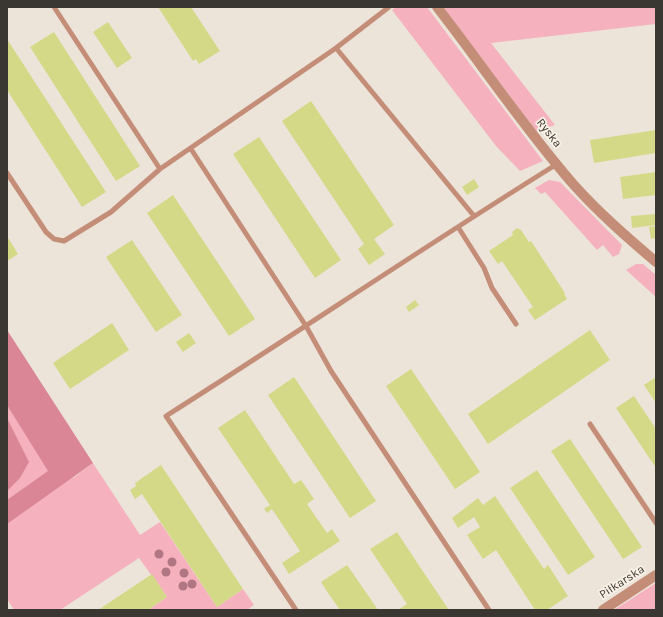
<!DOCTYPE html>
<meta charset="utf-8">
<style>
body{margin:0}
#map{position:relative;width:663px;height:617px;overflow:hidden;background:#ece4d9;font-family:Karla,sans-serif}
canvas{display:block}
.frame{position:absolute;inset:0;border:8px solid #3a3733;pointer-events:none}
</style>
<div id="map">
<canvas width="663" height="617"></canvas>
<div class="frame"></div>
</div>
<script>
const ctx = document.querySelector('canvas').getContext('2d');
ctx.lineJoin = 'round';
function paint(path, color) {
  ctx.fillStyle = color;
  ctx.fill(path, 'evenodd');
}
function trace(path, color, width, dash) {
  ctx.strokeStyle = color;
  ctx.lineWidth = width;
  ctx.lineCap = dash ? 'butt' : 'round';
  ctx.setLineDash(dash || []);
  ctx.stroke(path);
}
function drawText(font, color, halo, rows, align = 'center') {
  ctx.font = font + ' Karla,sans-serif';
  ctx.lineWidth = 3.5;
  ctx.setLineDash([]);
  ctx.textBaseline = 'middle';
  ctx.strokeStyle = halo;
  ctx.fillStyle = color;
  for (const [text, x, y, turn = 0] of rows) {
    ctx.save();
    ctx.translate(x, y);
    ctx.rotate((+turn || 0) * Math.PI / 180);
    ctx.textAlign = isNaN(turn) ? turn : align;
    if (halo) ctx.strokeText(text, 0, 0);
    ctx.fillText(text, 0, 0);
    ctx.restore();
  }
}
const green = new Path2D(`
 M396 7H427L543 161 520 171 496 146 392 10Z
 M443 7H656V24L491 43 555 125 536 131Z
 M549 180 560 182 622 245 619 254 613 257 603 245 597 250 545 192 541 194 535 188Z
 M636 264H643L656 275V297L626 270Z
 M7 375 73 478 93 463 140 535 160 522 217 607 243 589 254 605 247 610H148L167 597 139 558 60 610H14L7 599Z
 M656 583V610H614Z`);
const forest = new Path2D(`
 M7 330 93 463 7 524V500L48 471 7 405Z
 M7 418 29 462 20 478 7 491Z`);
const building = new Path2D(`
 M158 7H191L220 51 199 64 196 59 193 61Z
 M108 22 132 58 117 68 93 32Z
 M54 32 140 166 116 181 30 47Z
 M7 39 106 192 82 207 7 90Z
 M311 101 394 225 374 239 385 254 369 265 358 249 364 244 282 121Z
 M656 130V153L594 163 590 140Z
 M259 137 341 260 315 278 233 154Z
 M656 172V195L623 199 620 177Z
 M474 179 479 187 467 195 462 187Z
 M173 195 255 319 229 336 147 213Z
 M656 214V225L632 228 631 216Z
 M656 226V238L651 239 649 227Z
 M517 228 521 230 529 242 531 241 565 293 564 294 567 299 535 320 528 310 533 307 502 261 498 264 489 251 513 235 512 232Z
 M7 236 18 254 7 261Z
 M132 240 182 315 156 332 106 257Z
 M415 300 419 305 409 312 406 307Z
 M112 323 129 350 70 389 53 363Z
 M590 330 610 360 488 444 468 414Z
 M189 333 196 343 183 352 176 342Z
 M411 369 480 472 455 489 386 386Z
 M294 377 376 501 350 518 268 395Z
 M656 377V403L644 385Z
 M634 396 656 429V468L616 408Z
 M245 410 294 484 301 480 314 499 307 504 327 533 332 529 340 541 289 574 282 563 300 551 272 509 267 513 264 509 270 505 218 428Z
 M570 439 642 547 623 559 551 451Z
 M161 465 243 589 217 607 142 494 135 499 130 490 136 486 135 483Z
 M537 470 595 557 568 575 510 488Z
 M495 496 544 569 548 565 568 596 547 610H535L496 550 483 559 467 535 480 527 474 517 458 528 452 518 478 498 483 505Z
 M397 532 416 561 449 610H398L407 604 370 549Z
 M347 565 363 588 378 610H340L326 590 321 582Z
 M152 574 167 597 148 610H98Z`);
const service = new Path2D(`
 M54 7 160 169
 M336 48 474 216
 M191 149 306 326 331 371 489 610
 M7 173 46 232 54 239 64 241 111 212 160 169 336 48 389 7
 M458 227 484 268 492 288 516 324
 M590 424 656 523
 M296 610 166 416C297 333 425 246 557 164`);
const minor = new Path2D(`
 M437 7C483 66 525 129 574 185 599 213 628 238 656 262
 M603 610 656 575`);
const trees = [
 [159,554],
 [172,562],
 [166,572],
 [184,573],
 [192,584],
 [183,586]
];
const streetNames = [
 ["Ryska",549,133,52],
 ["Piłkarska",622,582,-33]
];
paint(green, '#f5b2be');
paint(forest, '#da8697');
paint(building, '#d4d988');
trace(service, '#c48d78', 5);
trace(minor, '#c48d78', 10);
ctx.fillStyle = '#b07683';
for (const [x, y] of trees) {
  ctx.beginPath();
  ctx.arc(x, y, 4.5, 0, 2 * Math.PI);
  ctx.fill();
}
drawText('12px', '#3a3733', '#faf2e6', streetNames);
</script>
